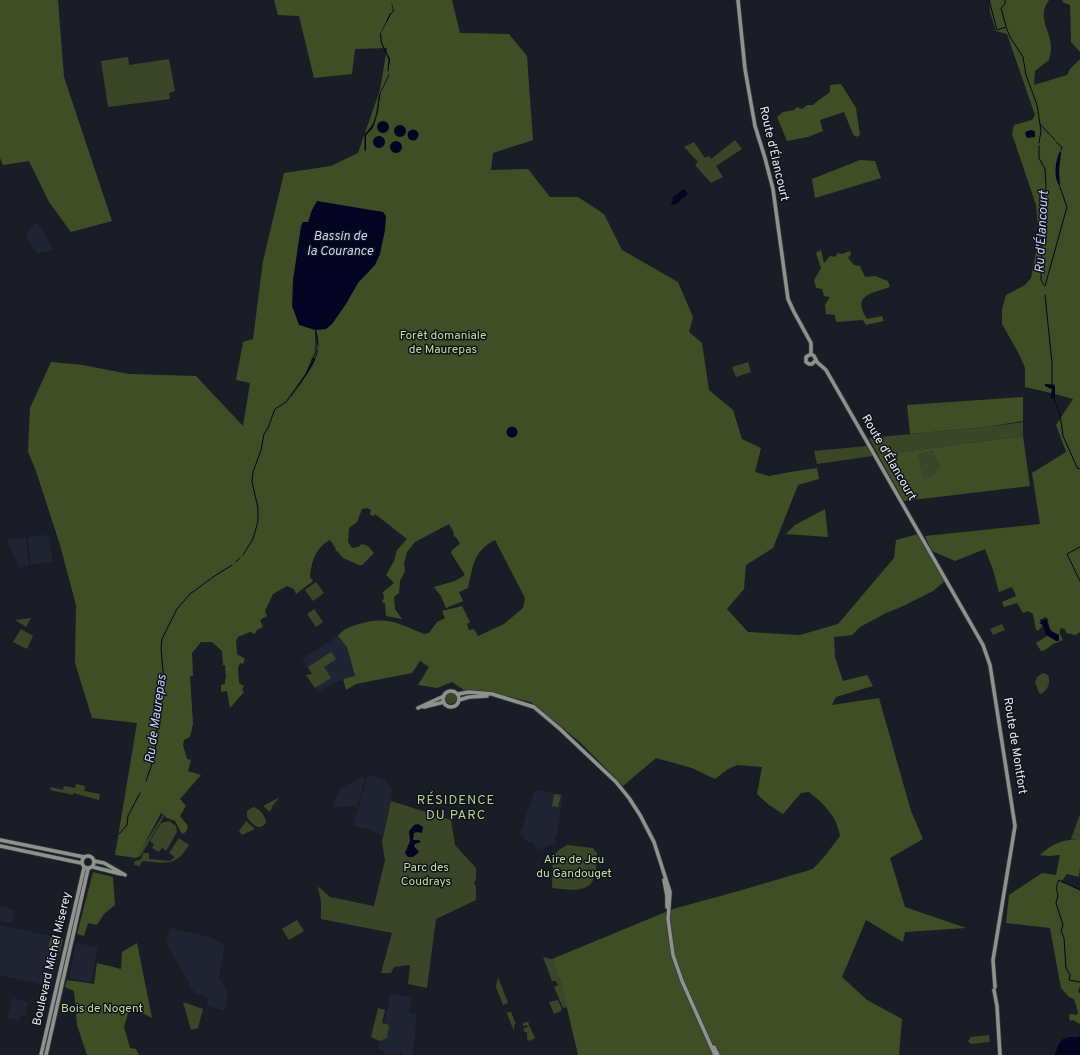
<!DOCTYPE html>
<meta charset="utf-8">
<style>
body{margin:0}
canvas{display:block;background:#1a1c26}
</style>
<canvas width="1080" height="1055"></canvas>
<script>
const ctx = document.querySelector('canvas').getContext('2d');
ctx.lineJoin = 'round';
function paint(path, color) {
  ctx.fillStyle = color;
  ctx.fill(path, 'evenodd');
}
function trace(path, color, width, dash) {
  ctx.strokeStyle = color;
  ctx.lineWidth = width;
  ctx.lineCap = dash ? 'butt' : 'round';
  ctx.setLineDash(dash || []);
  ctx.stroke(path);
}
function drawText(font, color, halo, rows, align = 'center') {
  ctx.font = font + ' Overpass,sans-serif';
  ctx.lineWidth = 3;
  ctx.setLineDash([]);
  ctx.textBaseline = 'middle';
  ctx.strokeStyle = halo;
  ctx.fillStyle = color;
  for (const [text, x, y, turn = 0] of rows) {
    ctx.save();
    ctx.translate(x, y);
    ctx.rotate((+turn || 0) * Math.PI / 180);
    ctx.textAlign = isNaN(turn) ? turn : align;
    if (halo) ctx.strokeText(text, 0, 0);
    ctx.fillText(text, 0, 0);
    ctx.restore();
  }
}
const built = new Path2D(`
 M37 222 54 250 37 254 26 235Z
 M48 535 53 561 31 565 28 537Z
 M26 537 29 565 19 568 7 540Z
 M338 636 347 647 355 677 343 679 317 692 306 675 312 674 302 659Z
 M368 775 383 779 393 790 383 836 371 830 353 826Z
 M358 777 365 779 357 808 352 806 333 808 334 800 340 789 345 786 357 780Z
 M535 790 563 795 557 835 554 838 557 841 553 845H548L544 848H540L538 851 536 847 532 842H528L520 834Z
 M0 906 15 910 12 923 0 921Z
 M0 925 63 939 52 987 0 975Z
 M170 928 213 938 225 945 219 977 228 993 225 1011 207 1006 208 997 194 992 166 943Z
 M76 943 98 947 91 982 69 978Z
 M391 993 412 998 409 1012 417 1014 413 1055H403V1052L387 1054 378 1049Z
 M12 998 28 1002 25 1016 20 1015 19 1021 7 1018Z`);
const green = new Path2D(`
 M128 57 129 65 169 59 175 91 169 93 170 99 108 107 101 61Z
 M735 140 742 149 716 166 723 177 711 183 695 165 698 162 684 147 694 142 705 158 709 156 711 159Z
 M748 362 751 372 736 377 732 367Z
 M1023 422V436L878 455 869 438 986 427Z
 M867 446 873 456 817 464 814 451Z
 M932 451 940 465 933 475 924 480 918 455Z
 M316 582 324 593 313 601 305 590Z
 M314 609 323 622 316 627 307 614Z
 M31 618 26 627 15 620Z
 M1002 624 1005 630 993 635 990 629Z
 M21 629 33 636 27 649 13 642Z
 M331 652 336 659 324 667 331 678 315 688 306 675 312 674 308 667Z
 M1043 673 1048 675C1051 682 1048 690 1041 694L1039 693 1035 682 1037 677Z
 M445 698a6 6 0 1 1 12 0a6 6 0 1 1-12 0Z
 M76 784 85 786 84 791 100 794 99 800 73 793V795L50 790 51 787 63 790 64 786 75 788Z
 M554 794 561 795 558 807 552 806Z
 M280 797 273 805 270 812 263 806Z
 M391 801 451 820 455 845 476 868V879L474 883 476 886V900L436 919 427 988 408 984 410 965 394 967 391 973H381L392 933 321 919V901L318 888 319 887 330 897 374 906 385 860 382 842Z
 M253 807C259 808 266 816 266 823 259 832 252 824 247 817V811Z
 M1080 814V839H1071Z
 M163 815 164 816 140 857 137 856Z
 M169 821 176 826 177 832 166 851 162 848 159 852 152 848 154 844 150 841 161 823Z
 M246 821 255 829 242 835 239 831Z
 M179 838 189 845C176 867 165 863 143 861L141 863 140 866 134 865 135 861 139 860 142 858 143 853H149V859L170 861 175 857 169 853Z
 M567 845 593 848 597 853C596 861 597 871 594 878 588 895 565 889 552 888L553 856 559 850Z
 M297 920 304 931 289 940 282 929Z
 M51 936 63 939 60 952 48 949Z
 M543 957 552 959 561 983 567 1007 563 1008 554 987 558 985 556 981H552Z
 M498 977 508 1003 503 1005 496 987Z
 M558 1000 562 1009 561 1011 554 1014 549 1002Z
 M183 1002 203 1009 198 1028 191 1030Z
 M378 1008 385 1010 382 1023 389 1025 387 1038 379 1041 371 1037Z
 M508 1012H511L516 1024 514 1025V1031L507 1014Z
 M530 1021 528 1023 535 1038 530 1041 527 1039V1032H524V1028L528 1027 527 1025 523 1026V1023Z
 M989 1035 990 1042 971 1044 968 1041 971 1037Z`);
const forest = new Path2D(`
 M0 0H58L64 77 112 221 71 232 49 202 29 161 3 165 0 158Z
 M274 0H452L460 33 509 34 527 56 533 140 493 153 491 170 528 169 550 197H578L604 214 622 250 678 282 693 317 689 332 702 343 709 390 733 410 742 439 761 448 755 472 769 476 790 472 817 468 819 479 798 485 773 548 746 565 744 589 727 609 748 632 800 635 838 624 894 558 896 540 918 534 946 580 933 591 901 607 886 613 860 627 852 635 834 637 835 657 843 681 867 675 873 686 836 697 832 705 879 698 911 811 923 839 890 858 905 907 966 928 905 932 903 942 866 920 842 977 867 1000 902 1019 899 1055H578L561 983 552 959 673 909 742 890 813 869 825 856 840 836C837 816 824 804 809 792L801 793 783 814 769 805 757 794 762 767 737 765 728 769 715 779 692 768 656 758 623 786 581 743 531 702 483 691 464 690 452 682 437 688 418 685 429 667 420 661 412 673 356 684 346 690 343 679 355 676 347 647 338 636C343 629 348 628 356 625 385 615 398 623 424 634L429 633 437 622 445 618 442 611 462 606 470 622 467 624 469 630 474 629 478 636 504 624 523 608 525 598 495 540C473 551 473 567 468 588L459 592 463 601 446 608 441 596 434 587 455 581 465 575 451 553 452 550 460 544 456 537H455L453 534 454 533 449 524 415 542 407 552 404 564 405 571 400 581 399 593 394 597 395 609 402 619 386 616 385 603H383L382 600 384 599 383 592 394 583 386 575 394 561 397 550 407 539 375 514 374 516 370 515 371 510 367 508 362 509 357 522 349 528 348 542 352 548 358 547 362 544 368 546 374 553 362 565H359L343 558 337 551H335L336 549 330 540C316 547 311 562 310 577L313 581 296 594 294 589 287 586 273 594 265 611 267 616 260 620 263 627 257 630 255 634 250 632 238 637 236 641 237 654 245 659 243 664 240 663 238 668 239 683 244 686 242 690 244 692 230 708 227 691 221 692V685L225 684V679H226L225 665H223L222 651 212 642H201L192 653 193 676H190L193 724 190 737 184 740 183 745 187 759 191 760 188 771 201 775 180 799 186 806 180 816 188 826 186 832 182 834 175 821 167 818 161 813 137 858 115 855 137 723 92 718 75 663 76 605 60 545 36 471 28 452 30 408 51 362 83 365 129 374 196 376 243 426 250 383 236 380 243 342 253 339 263 261 284 173 331 166 358 153 380 90 387 48 355 49 352 74 314 78 299 16 278 15Z
 M989 0H1049C1036 17 1051 31 1051 47 1051 51 1050 56 1049 60L1035 71 1034 85 1067 75 1070 69 1080 59V632L1076 635 1066 633 1065 629 1061 628C1058 632 1061 636 1063 640L1053 644 1045 650 1041 651 1036 643 1047 636 1049 632 1048 619 1045 617 1042 619V626L1038 631 1036 630 1033 614 1028 611 1023 613 1017 603 1004 607 1002 602 1016 596 1012 587 999 592 993 570 985 549 955 561 932 551 925 536 1040 524 1032 473 1066 452 1056 425 1073 399 1055 394V386L1054 384H1045V386L1052 389 1051 393 1025 387V368L1019 354 1002 324V309L1006 295 1025 285 1031 278 1039 237 1036 205 1012 134 1014 125 1032 120 1035 115 1007 34 996 31 990 12Z
 M1063 0H1080V52L1071 42 1070 5 1062 2Z
 M841 84 856 108 860 135 856 137 853 134 844 112 820 120 823 131 808 137 787 141 777 117 783 112 794 110 797 107 802 109 807 105H813C819 99 824 97 830 92V85Z
 M860 160 875 161 881 178 815 198 812 179Z
 M821 250 824 263 830 256 835 257 838 253 842 254 850 251 851 254 848 258 854 265 860 266 865 277 875 276 888 281 890 287C870 294 852 295 867 319L882 316 884 321 866 325 863 320 836 322 835 315 826 314 825 305 830 297 824 296 822 289 816 288 814 280 821 268 816 253Z
 M1023 397V421L986 427 910 434 907 405Z
 M1023 436 1030 486 904 501 878 455ZM932 451 940 465 933 475 924 479 918 455Z
 M825 509 828 537 786 534 795 525Z
 M1080 839V866L1079 877 1067 874 1061 882 1080 890V986L1078 991 1080 994V1024L1073 1020 1070 1021 1069 1015 1071 1014 1077 1015 1078 1012 1074 999 1069 997 1061 988 1050 928 1006 923 1009 895 1042 873 1056 875 1060 855 1048 856 1040 855C1053 843 1062 840 1080 839Z
 M93 872 113 877 115 905 104 914 97 925 88 923 84 936 77 934Z
 M137 943 152 1018 130 1007 124 1027 130 1048 136 1049 139 1055H87L77 1025 74 991 65 987 67 980 94 984 97 963 121 969 122 952Z`);
const water = new Path2D(`
 M391 0 394 11 391 14 381 33 382 43 390 59 388 73 389 76 380 94 378 112 374 125 372 129 366 135V148L365 152V134L373 125 377 114 379 95 388 76 389 59 381 43 380 34 390 14 393 11Z
 M377 127a6 6 0 1 1 12 0a6 6 0 1 1-12 0Z
 M394 131a6 6 0 1 1 12 0a6 6 0 1 1-12 0Z
 M407.5 135a5.5 5.5 0 1 1 11 0a5.5 5.5 0 1 1-11 0Z
 M1032 130 1035 132V137L1027 138 1025 133 1027 131Z
 M373 142a6 6 0 1 1 12 0a6 6 0 1 1-12 0Z
 M390 147a6 6 0 1 1 12 0a6 6 0 1 1-12 0Z
 M1060 151 1061 153 1059 170 1060 187C1053 177 1055 162 1060 151Z
 M684 189 688 194 675 205H672L671 204 673 200 672 197 677 194Z
 M317 201 383 212 386 216 385 230 380 254 375 265 358 283 346 304 332 324 326 329 316 330C318 336 319 344 318 349 317 364 298 386 290 399L292 395 307 372 313 360 311 359 315 358 318 348 315 330 299 325 292 306 293 280 301 226 303 222H308L312 210Z
 M1045 384 1055 386V398L1051 399 1052 389 1045 386Z
 M506.5 432a5.5 5.5 0 1 1 11 0a5.5 5.5 0 1 1-11 0Z
 M1041 619 1044 621V619H1046C1052 631 1047 629 1059 635V641H1056L1046 635 1043 625 1039 623 1041 622 1040 620Z
 M418 824 423 827 422 833 417 832 414 833 413 840H419L421 842 415 844 414 846 419 852 413 857H408L405 853 410 841 409 831 414 825Z
 M1080 1036V1055H1055C1058 1045 1059 1038 1071 1037 1075 1037 1077 1038 1080 1036Z`);
const stream = new Path2D(`
 M989 0 997 30 1006 27 1010 37 1023 57 1026 75 1037 105 1041 131 1039 143
 M1005 0V4L1001 8 1006 26
 M387 21 390 14
 M383 46 389 59 388 71
 M1040 124 1055 140
 M369 130C378 121 377 105 380 94
 M1056 142 1062 147 1061 150
 M1039 146V158L1045 169 1046 187 1043 204 1041 280 1044 285
 M365 150V134
 M1045 286 1067 207 1060 187
 M1045 295 1052 363V384
 M1054 399 1060 414 1063 436 1076 465 1078 469 1080 468
 M1080 547 1067 554 1080 581
 M243 555 253 539 258 521V508L252 482 253 472 261 450 264 434 268 428 275 409 286 402 306 374 316 351V333
 M236 562 240 558
 M146 781 153 761 157 739V726L164 682 161 648 162 639 177 609 190 594 213 577 232 565
 M119 834 127 825 128 816 140 793
 M1080 890 1059 880C1056 885 1056 890 1058 895L1056 903 1063 925 1061 931 1064 938 1066 968 1070 975 1069 980 1080 982`);
const secondary = new Path2D(`
 M738 0 745 69 755 126 765 158 773 189 788 299 794 312 811 343V354
 M811 354 814 356 817 362 826 370 983 645 990 665 1015 826 993 960 995 987
 M811 354 806 357V362L809 364H812L816 360
 M443 699a8 8 0 1 1 16 0a8 8 0 1 1-16 0Z
 M458 694 469 692 492 694 534 707 560 729 616 782 629 798 640 815 654 842 670 892 668 920
 M459 700 469 697 487 696
 M424 707 444 702
 M418 708 444 696
 M0 840 84 857
 M0 846 81 863
 M82 862a6 6 0 1 1 12 0a6 6 0 1 1-12 0Z
 M94 861 104 863 125 875
 M93 867 121 874
 M664 880 667 896V907
 M668 919 673 955 682 981 715 1055
 M994 990 997 1006 1000 1055
 M714 1047 718 1055
 M41 1055 84 868
 M46 1055 88 869`);
const streetNames = [
 ["Route d'Élancourt",773,154,77],
 ["Route d'Élancourt",888,458,60],
 ["Route de Montfort",1014,746,81],
 ["Boulevard Michel Miserey",53,959,-77]
];
const parkNames = [
 ["Forêt domaniale",443,337],
 ["de Maurepas",443,351],
 ["Aire de Jeu",574,861],
 ["du Gandouget",574,875],
 ["Parc des",426,869],
 ["Coudrays",426,883],
 ["Bois de Nogent",102,1010]
];
const waterNames = [
 ["Ru d'Élancourt",1043,232,-87],
 ["Bassin de",340,237],
 ["la Courance",340,252],
 ["Ru de Maurepas",157,719,-82]
];
const neighbourhoodNames = [
 ["RÉSIDENCE",456,801],
 ["DU PARC",456,816]
];
paint(built, '#212433');
paint(green, '#3b4628');
paint(forest, '#404e26');
paint(water, '#050423');
trace(stream, '#050423', 1);
trace(secondary, '#373942', 5);
trace(secondary, '#90938b', 3.5);
drawText('12px', '#e8e9f0', '#11131c', streetNames);
drawText('12px', '#c1dc97', '#11131c', parkNames);
drawText('italic 13px', '#c9d2fa', '#11131c', waterNames);
ctx.letterSpacing = '1px';
drawText('13px', '#b5d189', '#11131c', neighbourhoodNames);
ctx.letterSpacing = '0px';
</script>
